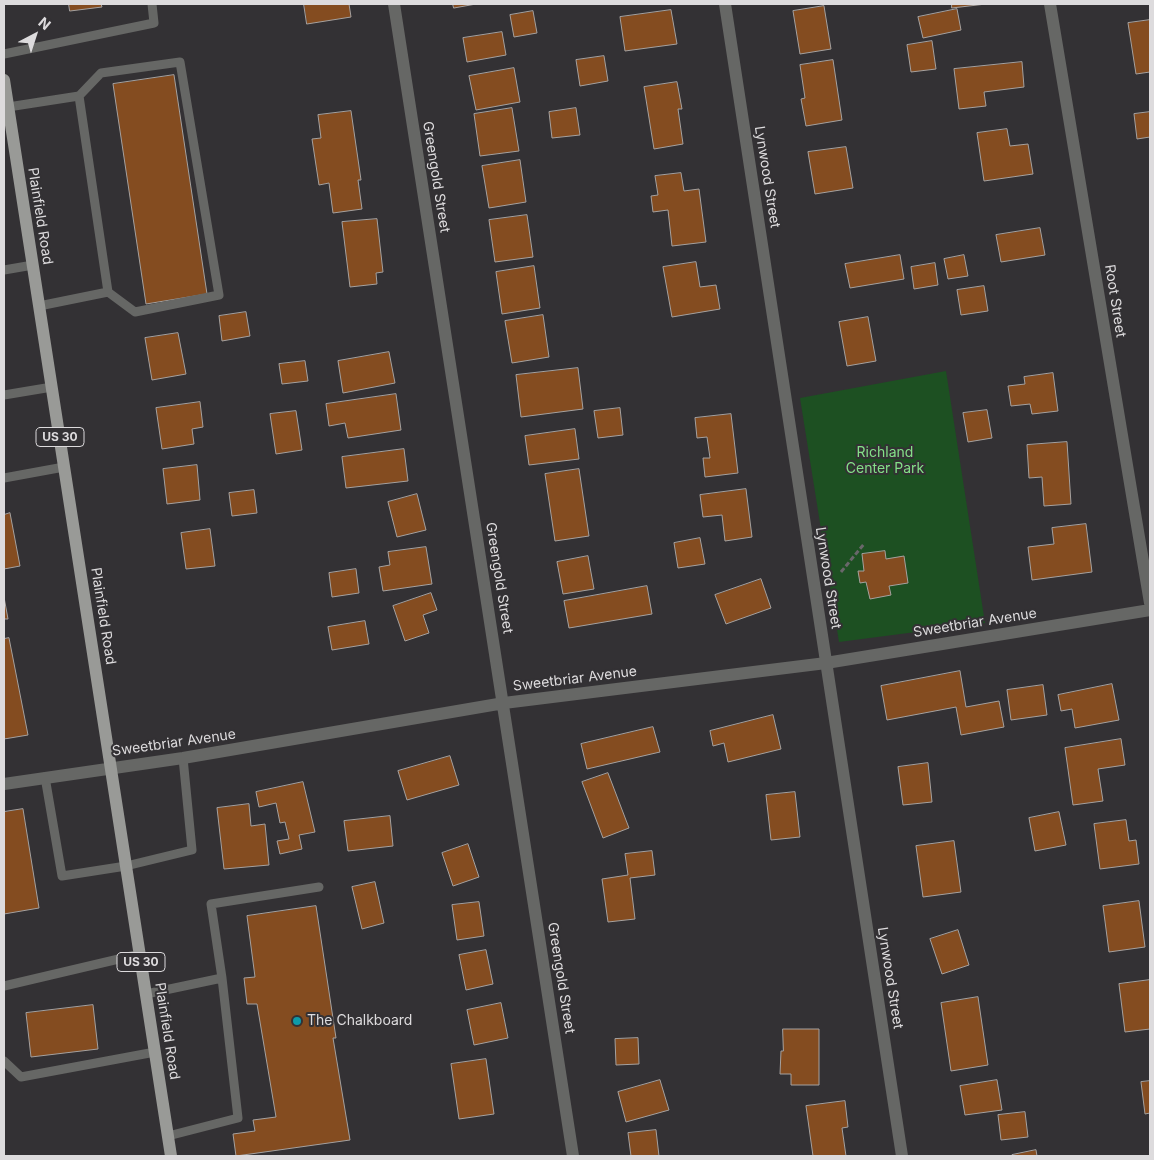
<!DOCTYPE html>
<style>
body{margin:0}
#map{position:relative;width:1154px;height:1160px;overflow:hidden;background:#333134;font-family:Inter,sans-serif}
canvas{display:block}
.frame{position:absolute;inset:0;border:5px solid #dddbdd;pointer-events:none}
.north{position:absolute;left:10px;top:10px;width:50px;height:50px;-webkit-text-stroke:4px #333134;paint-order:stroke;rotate:40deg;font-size:14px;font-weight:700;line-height:20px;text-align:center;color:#dddbdd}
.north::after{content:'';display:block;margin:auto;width:18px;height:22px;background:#dddbdd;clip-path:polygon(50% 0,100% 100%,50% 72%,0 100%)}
</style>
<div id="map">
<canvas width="1154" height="1160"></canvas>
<div class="frame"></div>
<div class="north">N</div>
</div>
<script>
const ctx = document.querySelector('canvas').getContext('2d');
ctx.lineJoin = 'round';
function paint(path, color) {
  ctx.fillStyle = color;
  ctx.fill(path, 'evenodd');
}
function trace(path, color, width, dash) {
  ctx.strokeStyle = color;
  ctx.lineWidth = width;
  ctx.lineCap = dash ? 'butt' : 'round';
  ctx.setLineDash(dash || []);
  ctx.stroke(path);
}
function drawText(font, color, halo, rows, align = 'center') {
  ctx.font = font + ' Inter,sans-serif';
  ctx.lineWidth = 4;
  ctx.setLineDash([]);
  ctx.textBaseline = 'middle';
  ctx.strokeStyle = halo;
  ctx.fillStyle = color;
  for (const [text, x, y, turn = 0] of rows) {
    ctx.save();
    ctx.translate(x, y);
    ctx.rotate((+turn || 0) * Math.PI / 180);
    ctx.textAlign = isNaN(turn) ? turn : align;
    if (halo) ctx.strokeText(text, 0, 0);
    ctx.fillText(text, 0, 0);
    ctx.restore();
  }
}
const green = new Path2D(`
 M946 371 985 623 839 642 800 398Z`);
const building = new Path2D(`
 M69 4H101L102 7 70 11Z
 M304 4H349L351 17 307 24Z
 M453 4H476L454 8Z
 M952 4H986L952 8Z
 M824 6 831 49 800 54 793 11Z
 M957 9 961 30 923 38 918 17Z
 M671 10 677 44 625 51 620 17Z
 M533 11 537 33 514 37 510 15Z
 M1150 20V72L1136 74 1128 23Z
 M502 32 506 55 467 62 463 38Z
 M932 41 936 69 911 72 907 45Z
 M604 56 608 81 580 86 576 60Z
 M833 60 842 120 806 126 801 99 805 98 800 65Z
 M1022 62 1024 87 984 92 986 106 959 109 954 69Z
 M514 68 520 102 476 110 469 76Z
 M174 75 207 294 146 304 113 84Z
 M677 82 682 109H678L683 144 654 149 644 87Z
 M512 108 519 151 480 156 474 114Z
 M576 108 580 135 552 138 549 112Z
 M351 111 361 180H358L362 209 333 213 329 183 319 185 312 139 321 138 318 115Z
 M1150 112V137L1137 139 1134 114Z
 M1007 129 1010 146 1028 144 1033 174 984 181 977 133Z
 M846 147 853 188 815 194 808 152Z
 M520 160 526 202 489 208 482 166Z
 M681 173 684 191 699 189 706 242 672 246 668 210 653 212 651 196 658 195 655 176Z
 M527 215 533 257 495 262 489 220Z
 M377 219 383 272 376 273 377 284 350 287 342 222Z
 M1040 228 1045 255 1001 262 996 235Z
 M900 255 904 279 850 288 845 264Z
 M964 255 968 276 948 279 944 259Z
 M696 262 700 287 716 285 720 309 672 317 663 267Z
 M935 263 938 285 914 289 911 267Z
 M534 266 540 308 502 314 496 272Z
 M984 286 988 311 961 315 957 290Z
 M246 312 250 336 222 341 219 316Z
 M543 315 549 357 512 363 505 321Z
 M868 317 876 361 847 366 839 322Z
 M178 333 186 374 152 380 145 338Z
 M389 352 395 383 343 393 338 361Z
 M305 361 308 381 282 384 279 364Z
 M578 368 583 409 521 417 516 375Z
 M1053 373 1058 411 1032 414 1030 404 1011 406 1008 386 1025 384 1024 377Z
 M396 394 401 430 348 438 345 423 329 426 326 404Z
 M200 402 203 427 192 429 194 444 162 449 156 408Z
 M620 408 623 435 598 438 594 411Z
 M987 410 992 438 968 442 963 413Z
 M296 411 302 450 276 454 270 414Z
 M731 414 738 473 705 477 703 458H710L707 437 697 438 695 418Z
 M575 429 579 459 529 465 525 436Z
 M1067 442 1071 504 1044 506 1042 477 1029 478 1027 445Z
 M404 449 408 481 346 488 342 457Z
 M197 465 200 500 167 504 163 469Z
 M579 469 589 536 555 541 545 474Z
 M746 489 752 537 725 541 722 515 703 517 700 495Z
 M254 490 257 513 232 516 229 493Z
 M417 494 426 530 397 537 388 502Z
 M10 513 20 566 4 569V515Z
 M1086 524 1092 572 1032 580 1028 547 1054 544 1052 528Z
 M210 529 215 566 186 569 181 533Z
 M700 538 705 564 678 568 674 543Z
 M426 547 432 584 383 591 379 567 390 565 388 552Z
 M885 551 886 559 904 556 908 583 889 586 891 595 870 599 866 582 860 583 858 571H864L862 554Z
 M588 556 594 589 563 594 557 562Z
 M356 569 359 593 332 597 329 573Z
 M761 579 771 608 726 624 715 595Z
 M647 586 652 614 569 628 564 601Z
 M431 593 437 610 423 615 429 633 405 641 393 606Z
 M4 597 8 619H4Z
 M365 621 369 644 332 650 328 627Z
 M9 638 28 735 4 739V639Z
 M960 671 966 707 999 701 1004 727 961 735 956 707 887 720 881 686Z
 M1112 684 1119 720 1075 728 1072 709 1061 711 1058 695Z
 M1043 685 1047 715 1011 720 1007 690Z
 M773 715 781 749 728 762 724 743 713 746 710 731Z
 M653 727 660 752 587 769 581 744Z
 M1121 739 1125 765 1098 769 1103 801 1073 805 1065 748Z
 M450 756 459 785 407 800 398 771Z
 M928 763 932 802 903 805 898 767Z
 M608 773 629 828 603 838 582 782Z
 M303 782 315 832 299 835 302 849 280 854 277 841 289 839 285 822 280 823 276 803 259 807 256 792Z
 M795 792 800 837 771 840 766 795Z
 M249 804 251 826 265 824 269 865 224 869 217 808Z
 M23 809 39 908 4 914V812Z
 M1059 812 1066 845 1035 851 1029 818Z
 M390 816 393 846 348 851 344 821Z
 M1126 820 1129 841 1136 840 1139 864 1100 869 1094 824Z
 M954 841 961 892 923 897 916 846Z
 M468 844 479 877 453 886 442 853Z
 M652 851 655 875 630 878 635 919 608 922 602 879 628 875 625 854Z
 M375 882 384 923 362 929 352 887Z
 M1139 901 1145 947 1109 952 1103 906Z
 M479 902 484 936 457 940 452 905Z
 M316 906 336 1038H333L350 1140 236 1156 233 1134 255 1131 253 1120 276 1117 257 1004H247L244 978 255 977 247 916Z
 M958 930 969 965 942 974 930 939Z
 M486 950 493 984 466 990 459 955Z
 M1150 980V1029L1125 1032 1119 984Z
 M978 997 988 1065 951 1071 941 1003Z
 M501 1003 508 1038 474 1045 467 1010Z
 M93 1005 98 1049 31 1057 26 1013Z
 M783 1029H819V1085H791V1074H780L781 1051H783Z
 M638 1038 639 1064 616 1065 615 1039Z
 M486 1059 494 1114 459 1119 451 1064Z
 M660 1080 669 1110 626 1122 618 1092Z
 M997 1080 1002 1110 965 1115 960 1086Z
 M1150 1081V1113L1145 1114 1141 1082Z
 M845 1101 848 1127 842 1128 846 1156H813L806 1106Z
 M1025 1112 1028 1137 1001 1140 998 1115Z
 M656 1130 659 1156H631L628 1133Z
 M1036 1150 1037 1156H1012V1155Z`);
const path = new Path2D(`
 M841 572 864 544`);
const lane = new Path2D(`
 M4 54 154 23 152 4
 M79 96 101 73 180 62 219 295 135 312 108 292
 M8 107 79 96 108 292 39 306
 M4 270 33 265
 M4 395 52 387
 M4 478 64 467
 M45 777 62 876 126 866 192 850 183 758
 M222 978 211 904 319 887
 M4 986 140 954
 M146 994 222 978 238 1118 168 1136
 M4 1061 21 1077 155 1052`);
const street = new Path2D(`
 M394 4 573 1156
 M725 4 902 1156
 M1050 4 1150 603
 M4 784 183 758 504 703 826 663 1150 610`);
const primary = new Path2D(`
 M4 80 171 1156`);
const markers = [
 [297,1021,5,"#0f9aa8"]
];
const shields = [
 [60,437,48],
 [141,962,48]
];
const shieldNames = [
 ["US 30",60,437],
 ["US 30",141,962]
];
const streetNames = [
 ["Greengold Street",436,177,81],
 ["Lynwood Street",767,177,81],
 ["Plainfield Road",40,216,81],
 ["Root Street",1115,301,81],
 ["Greengold Street",499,578,81],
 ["Lynwood Street",828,578,81],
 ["Plainfield Road",103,616,81],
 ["Sweetbriar Avenue",975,623,-9],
 ["Sweetbriar Avenue",575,679,-7],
 ["Sweetbriar Avenue",174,743,-8],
 ["Greengold Street",561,978,81],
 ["Lynwood Street",890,978,81],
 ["Plainfield Road",167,1031,81]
];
const parkNames = [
 ["Richland",885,453],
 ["Center Park",885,469]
];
const poiNames = [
 ["The Chalkboard",307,1021]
];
paint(green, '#1d5022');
paint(building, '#844c20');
trace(building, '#a5a19f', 1);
trace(path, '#69676a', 3, [5, 2.5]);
trace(lane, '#666765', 9);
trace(street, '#666765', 12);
trace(primary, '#999a97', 12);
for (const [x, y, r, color] of markers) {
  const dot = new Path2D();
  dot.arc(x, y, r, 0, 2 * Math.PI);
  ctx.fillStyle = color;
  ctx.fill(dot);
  trace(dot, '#333134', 2);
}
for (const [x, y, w] of shields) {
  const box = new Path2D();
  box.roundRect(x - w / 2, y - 9.5, w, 19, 4);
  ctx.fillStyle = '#333134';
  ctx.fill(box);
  trace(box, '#dddbdd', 1);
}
drawText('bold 12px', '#dddbdd', null, shieldNames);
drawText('14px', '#dddbdd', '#333134', streetNames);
drawText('14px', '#84df88', '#333134', parkNames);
drawText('14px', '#dddbdd', '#333134', poiNames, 'left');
</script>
